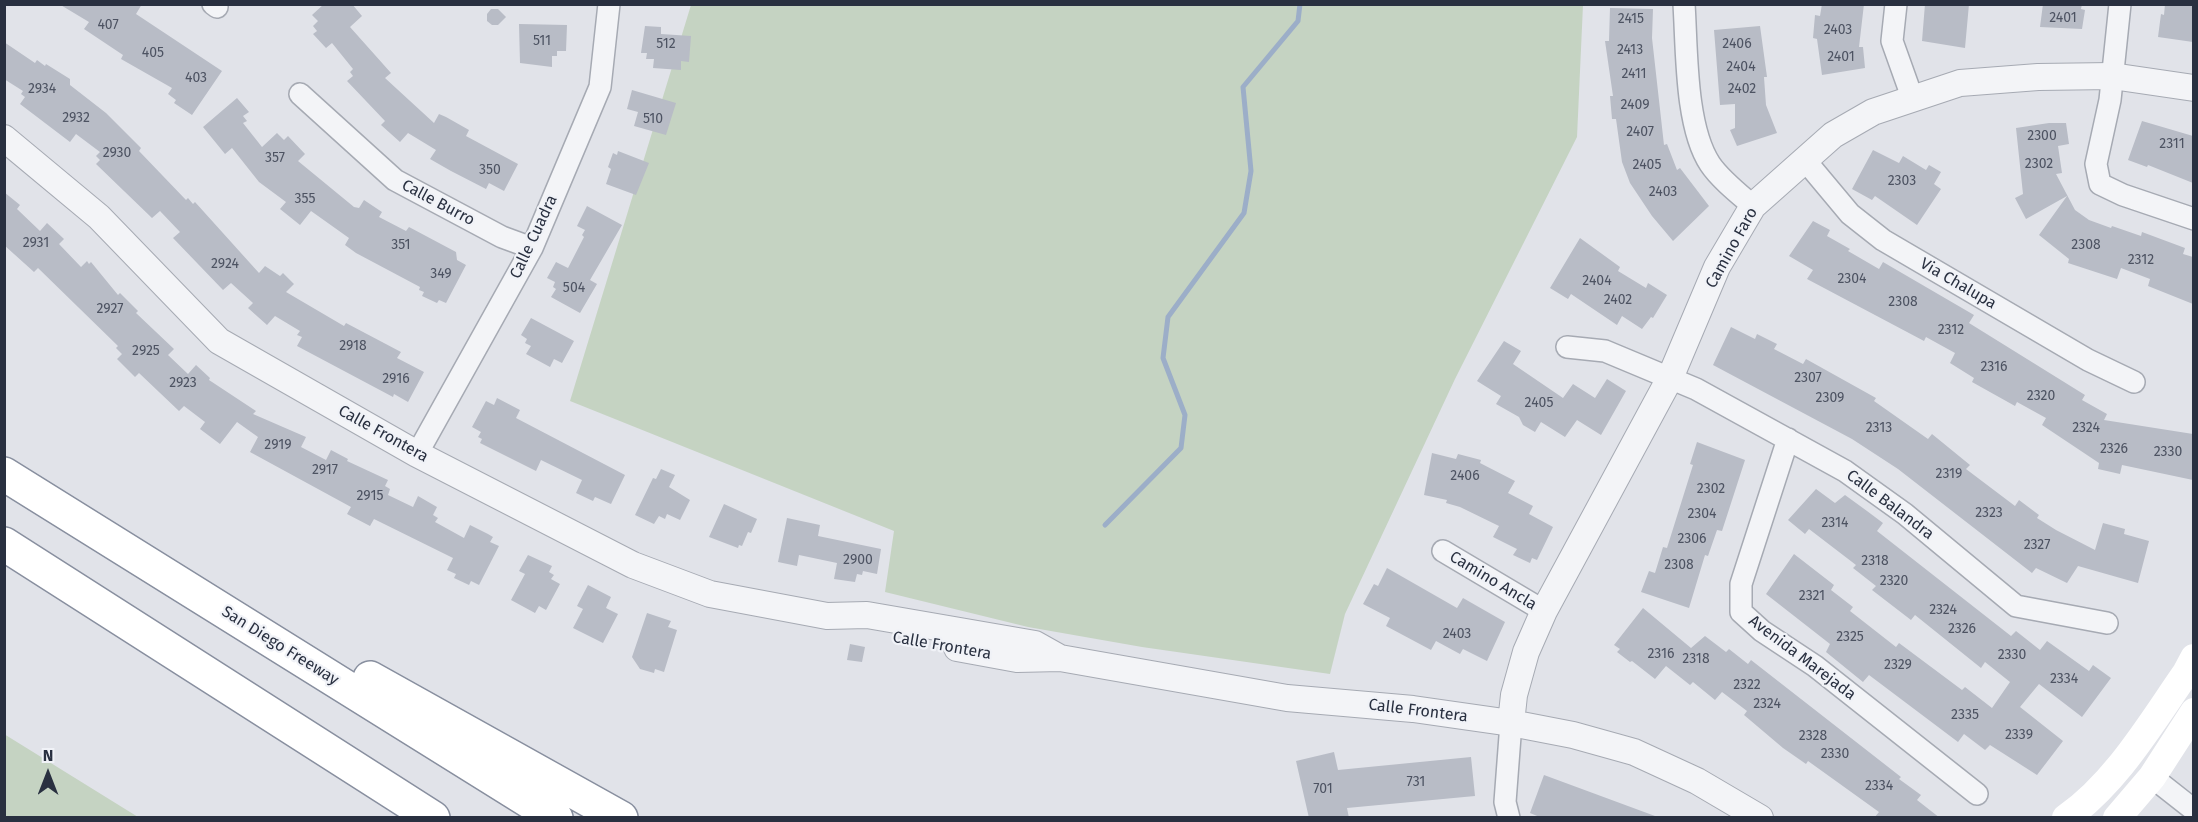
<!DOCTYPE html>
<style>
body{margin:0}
#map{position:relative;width:2198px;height:822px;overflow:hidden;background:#e1e3e9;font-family:"Fira Sans",sans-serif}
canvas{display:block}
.frame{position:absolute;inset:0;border:6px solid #293040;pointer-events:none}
.north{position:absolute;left:18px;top:744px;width:60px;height:60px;-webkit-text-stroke:4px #f0f2f7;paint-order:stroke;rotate:0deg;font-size:16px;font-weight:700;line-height:24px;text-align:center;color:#293040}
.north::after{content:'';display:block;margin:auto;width:21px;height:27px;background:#293040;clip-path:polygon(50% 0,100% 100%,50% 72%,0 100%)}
</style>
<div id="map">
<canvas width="2198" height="822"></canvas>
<div class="frame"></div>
<div class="north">N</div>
</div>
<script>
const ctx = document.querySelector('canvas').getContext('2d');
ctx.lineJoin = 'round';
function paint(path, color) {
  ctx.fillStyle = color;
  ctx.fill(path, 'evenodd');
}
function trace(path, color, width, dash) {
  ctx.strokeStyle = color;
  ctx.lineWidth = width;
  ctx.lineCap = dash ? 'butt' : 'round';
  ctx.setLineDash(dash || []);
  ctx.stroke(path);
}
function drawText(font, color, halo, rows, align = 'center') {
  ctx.font = font + ' "Fira Sans",sans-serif';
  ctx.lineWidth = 4.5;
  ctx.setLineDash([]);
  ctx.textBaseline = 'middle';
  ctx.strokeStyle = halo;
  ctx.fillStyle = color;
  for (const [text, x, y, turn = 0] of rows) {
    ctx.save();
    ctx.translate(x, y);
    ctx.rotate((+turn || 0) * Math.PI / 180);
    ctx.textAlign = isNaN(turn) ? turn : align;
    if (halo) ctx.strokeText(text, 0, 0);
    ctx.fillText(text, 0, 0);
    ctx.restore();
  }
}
const green = new Path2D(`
 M691 5H1583L1577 137 1455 379 1345 614 1330 674 1142 647 1028 627 885 592 894 531 570 401Z
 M4 734 138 817H5Z`);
const stream = new Path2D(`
 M1105 525 1181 448 1185 415 1163 358 1168 317 1244 213 1251 171 1243 87 1298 21 1300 4`);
const building = new Path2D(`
 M59 4H142L136 14 222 71 192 115 174 103 176 100 168 94 172 88 121 59 123 55 84 29 89 22Z
 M324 4H352L362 16 350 27 391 73 385 78 434 123 439 114 446 117 469 130 466 136 518 164 504 191 489 183 486 189 451 171 430 159 436 150 408 133 400 142 381 125 385 121 347 81 353 76 350 72 353 69 332 43 326 48 313 34 317 31 313 26 318 21 312 15Z
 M1822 4H1864L1859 47H1863L1865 68 1822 75 1817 39 1813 38 1815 15 1820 16Z
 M1925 4H1969L1965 48 1922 41Z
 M2043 4H2082L2081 9 2085 10 2082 29 2040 27Z
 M2165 4H2193V42L2158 37 2161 14 2164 15Z
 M1610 8 1653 9 1652 38 1664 145 1667 144 1677 170 1680 168 1709 206 1673 241 1652 216 1630 183 1622 162 1616 119H1612L1610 96H1613L1605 41H1609Z
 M491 9H498L506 17 498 25H492L487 21V14Z
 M519 24 567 25 566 51H557V56H552V67L520 63Z
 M645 26 661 27V34L691 36 689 62 681 61V70L653 68 654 59H646L647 53H641Z
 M1760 26 1767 77H1764L1766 105 1777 133 1737 146 1730 130 1735 128V104L1720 105 1714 30Z
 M4 42 35 63 37 60 45 66 46 64 70 79V85L106 113 141 148 139 151 186 200 188 198 193 204 195 202 259 273 265 266 280 276 283 273 294 284 286 292 344 326 346 323 401 352 397 358 424 372 408 402 394 394 393 397 297 346 302 337 297 335 300 331 275 316 267 325 248 308 253 303 231 283 223 290 173 238 180 232 160 211 152 218 96 164 100 160 96 156 100 152 76 134 70 142 20 104 25 97 21 94 23 91 4 79Z
 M632 90 676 103 666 135 634 126 638 112 627 109Z
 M237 98 249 112 243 116 247 121 243 123 262 147 277 133 284 140 288 136 305 154 298 161 354 207 359 208 364 200 382 212 379 217 406 231 409 227 456 252 457 260 466 265 446 303 439 300 437 303 422 296 424 292 419 290 420 287 356 253 345 245 349 238 311 211 300 225 280 209 286 202 259 182 232 148 225 154 203 127Z
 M2142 121 2193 136V183L2148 165 2147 167 2128 160Z
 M2049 123H2066L2069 144 2058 146 2062 173 2056 174 2075 210 2089 220 2111 228 2112 226 2141 236 2142 232 2185 248 2183 254 2193 257V304L2148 286 2150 279 2121 268 2117 279 2068 263 2069 259 2039 235 2067 196 2026 219 2015 198 2023 194 2016 128Z
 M1873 150 1899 163 1903 156 1926 170 1929 165 1941 172 1934 184 1941 189 1917 225 1875 196 1872 200 1852 189Z
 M618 151 649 163 636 195 606 184 611 169 608 167 613 153 617 155Z
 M4 192 20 205 17 209 40 231 47 223 64 239 59 244 81 267 87 261 89 264 91 262 118 295 120 293 138 311 136 313 174 349 168 355 188 374 196 365 210 378 209 380 256 411 253 414 306 437 301 447 326 460 331 450 348 459 347 461 388 480 385 486 390 489 388 495 413 507 418 496 437 507 433 515 438 518 435 522 464 538 470 525 488 534 493 537 490 542 499 546 479 585 471 581 469 585 454 578 456 574 447 570 453 558 374 519 370 526 347 514 351 507 250 452 258 437 237 422 220 444 200 429 205 422 184 406 179 411 139 373 135 377 117 359 122 354 116 348 118 346 38 268 34 272 4 245Z
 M587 206 622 225 590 280 597 284 580 313 551 297 556 289 553 287 555 282 547 278 556 262 568 268 584 237 582 235 585 230 577 226Z
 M1813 221 1830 230 1827 236 1850 249 1848 251 1879 269 1883 262 1974 315 1969 323 2085 395 2082 400 2107 414 2104 420 2193 434V480L2122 465 2120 474 2098 469 2099 463 2042 425 2046 418 2017 402 2015 406 1972 382 1974 378 1950 363 1955 353 1926 337 1924 341 1807 279 1813 270 1789 256Z
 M1580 238 1620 267 1618 271 1646 288 1648 283 1667 295 1653 318 1651 317 1642 329 1622 316 1617 325 1571 294 1568 299 1550 288Z
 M531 318 574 341 562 363 554 359 550 367 526 354 531 346 525 343 527 339 521 335Z
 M1731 327 1755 339 1757 334 1777 344 1774 349 1803 364 1806 359 1876 398 1874 401 1928 439 1932 434 1970 465 1966 469 2015 506 2019 500 2039 515 2037 518 2056 530 2095 550 2103 523 2125 529 2124 534 2149 541 2138 583 2078 566 2067 583 2036 568 2032 573 1898 469 1852 439 1713 365Z
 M1504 341 1521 351 1513 364 1563 398 1573 384 1595 398 1607 379 1626 391 1601 435 1577 420 1565 437 1541 422 1535 432 1523 425 1519 417 1496 404 1501 396 1477 381Z
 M497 398 520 410 516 418 625 475 611 504 595 497 593 501 576 493 582 480 541 460 536 471 480 443 482 439 478 437 481 432 472 427 486 401 494 405Z
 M1697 442 1745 460 1722 531 1717 530 1708 556 1705 555 1689 608 1641 592 1649 571 1655 573 1663 547 1667 548 1693 465 1690 464Z
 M1432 453 1456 459 1458 454 1481 460 1480 463 1515 481 1508 493 1533 506 1529 514 1553 527 1537 560 1532 558 1530 563 1513 555 1517 549 1493 537 1499 526 1460 507 1446 503 1447 500 1424 495Z
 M661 469 675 475 669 487 690 500 680 520 667 514 665 519 659 516 654 524 635 515 653 478 656 479Z
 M1816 489 1835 503 1845 495 1867 511 1883 523 1877 531 2011 636 2016 631 2040 650 2047 641 2089 671 2093 665 2111 678 2082 717 2039 684 2020 707 2063 741 2037 775 1990 745 1985 750 1964 734 1958 742 1869 675 1863 682 1826 652 1830 644 1766 594 1794 554 1834 585 1831 590 1853 607 1850 611 1896 647 1899 643 1962 690 1965 687 1992 708 2010 682 1985 662 1981 668 1915 615 1911 620 1872 590 1876 586 1853 568 1856 565 1809 529 1805 534 1788 520Z
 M724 504 757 519 751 533 748 532 742 546 739 545 738 548 709 537Z
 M787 518 820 525 818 536 881 549 877 574 863 571 862 575 857 574 855 582 834 579 837 563 799 555 797 566 778 562Z
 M528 555 552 566 549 572 554 575 551 579 560 584 546 610 539 606 535 613 511 600 525 574 519 571Z
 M1387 568 1457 608 1463 598 1505 622 1487 661 1463 649 1460 654 1436 641 1431 650 1386 626 1390 618 1363 604 1374 584 1378 586Z
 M588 585 611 597 606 608 618 614 603 643 573 628 583 609 577 606Z
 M1643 608 1691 648 1705 636 1726 652 1729 649 1748 664 1751 660 1901 777 1899 779 1921 795 1917 800 1940 818H1874L1879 812 1808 761 1806 764 1783 748 1744 715 1747 711 1722 692 1715 700 1693 682 1690 685 1666 666 1655 679 1632 661 1630 662 1617 652 1620 649 1614 645Z
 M647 613 671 621 668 627 677 630 664 672 655 669 654 673 640 669 632 657Z
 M850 644 865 647 862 662 847 660Z
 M1334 752 1338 770 1471 757 1475 796 1347 808 1349 818H1309L1296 761Z
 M1544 775 1655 816V818H1542L1530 813Z`);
const minor = new Path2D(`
 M213 4 217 7
 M1684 4C1687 49 1685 126 1710 164 1720 179 1739 194 1753 206
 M1896 4 1892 41 1912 97
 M2120 4 2110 100 2096 164 2100 184 2123 195 2194 219
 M300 94 395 180 502 237 532 248
 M1804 159 1850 214 1883 240 2088 360 2134 382
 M1567 347 1605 351 1696 389 1845 471 1905 514 2016 606 2107 623
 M1788 439 1741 584V612L1762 631 1815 666 1977 794
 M417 454 532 248 600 87 609 4
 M1443 551 1544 611
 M2152 777 2194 810
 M1509 818 1505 802 1511 723`);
const tertiary = new Path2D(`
 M4 138 99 217 219 341 417 454 633 565 710 594 827 616 867 615 1035 644 1060 658
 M957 648 1017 659 1060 658 1287 698 1413 709 1511 723 1573 735 1634 752 1697 781 1760 818
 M1511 723 1514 695 1526 652 1544 611 1670 378 1717 267 1753 206 1833 135 1873 112 1960 83 2038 77 2112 76 2194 88`);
const secondary = new Path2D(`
 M2066 818C2117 782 2151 723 2186 673L2194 658
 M2117 818 2152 777 2194 712`);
const motorway = new Path2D(`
 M4 474 556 818
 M4 544 433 818
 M370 678 621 818`);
const numberNames = [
 ["2401",2063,18],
 ["2415",1631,19],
 ["407",108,25],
 ["2403",1838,30],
 ["511",542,41],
 ["512",666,44],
 ["2406",1737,44],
 ["2413",1630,50],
 ["405",153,53],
 ["2401",1841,57],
 ["2404",1741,67],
 ["2411",1634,74],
 ["403",196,78],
 ["2934",42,89],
 ["2402",1742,89],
 ["2409",1635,105],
 ["2932",76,118],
 ["510",653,119],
 ["2407",1640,132],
 ["2300",2042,136],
 ["2311",2172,144],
 ["2930",117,153],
 ["357",275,158],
 ["2302",2039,164],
 ["2405",1647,165],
 ["350",490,170],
 ["2303",1902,181],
 ["2403",1663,192],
 ["355",305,199],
 ["2931",36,243],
 ["351",401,245],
 ["2308",2086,245],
 ["2312",2141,260],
 ["2924",225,264],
 ["349",441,274],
 ["2304",1852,279],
 ["2404",1597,281],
 ["504",574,288],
 ["2402",1618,300],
 ["2308",1903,302],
 ["2927",110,309],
 ["2312",1951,330],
 ["2918",353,346],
 ["2925",146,351],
 ["2316",1994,367],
 ["2307",1808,378],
 ["2916",396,379],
 ["2923",183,383],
 ["2320",2041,396],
 ["2309",1830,398],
 ["2405",1539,403],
 ["2313",1879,428],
 ["2324",2086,428],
 ["2919",278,445],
 ["2326",2114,449],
 ["2330",2168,452],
 ["2917",325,470],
 ["2319",1949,474],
 ["2406",1465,476],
 ["2302",1711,489],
 ["2915",370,496],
 ["2323",1989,513],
 ["2304",1702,514],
 ["2314",1835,523],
 ["2306",1692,539],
 ["2327",2037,545],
 ["2900",858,560],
 ["2318",1875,561],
 ["2308",1679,565],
 ["2320",1894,581],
 ["2321",1812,596],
 ["2324",1943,610],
 ["2326",1962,629],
 ["2403",1457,634],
 ["2325",1850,637],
 ["2316",1661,654],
 ["2330",2012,655],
 ["2318",1696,659],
 ["2329",1898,665],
 ["2334",2064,679],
 ["2322",1747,685],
 ["2324",1767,704],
 ["2335",1965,715],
 ["2339",2019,735],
 ["2328",1813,736],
 ["2330",1835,754],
 ["731",1416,782],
 ["2334",1879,786],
 ["701",1323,789]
];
const streetNames = [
 ["Calle Burro",438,203,28],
 ["Calle Cuadra",534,237,-65],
 ["Camino Faro",1732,248,-61],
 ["Via Chalupa",1958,284,30],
 ["Calle Frontera",383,434,29],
 ["Calle Balandra",1890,505,37],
 ["Camino Ancla",1493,581,31],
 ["San Diego Freeway",280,646,32],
 ["Calle Frontera",942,646,10],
 ["Avenida Marejada",1802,658,37],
 ["Calle Frontera",1418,711,7]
];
paint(green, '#c5d3c2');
trace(stream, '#9caec8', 5);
paint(building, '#b8bcc6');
trace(minor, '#a6aab3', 24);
trace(tertiary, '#a6aab3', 28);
trace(motorway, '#888f9f', 36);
trace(minor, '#f3f4f7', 21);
trace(tertiary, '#f3f4f7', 26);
trace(secondary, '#fff', 28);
trace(motorway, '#fff', 33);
drawText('14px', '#4d5362', null, numberNames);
drawText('16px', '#293040', '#f0f2f7', streetNames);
</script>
